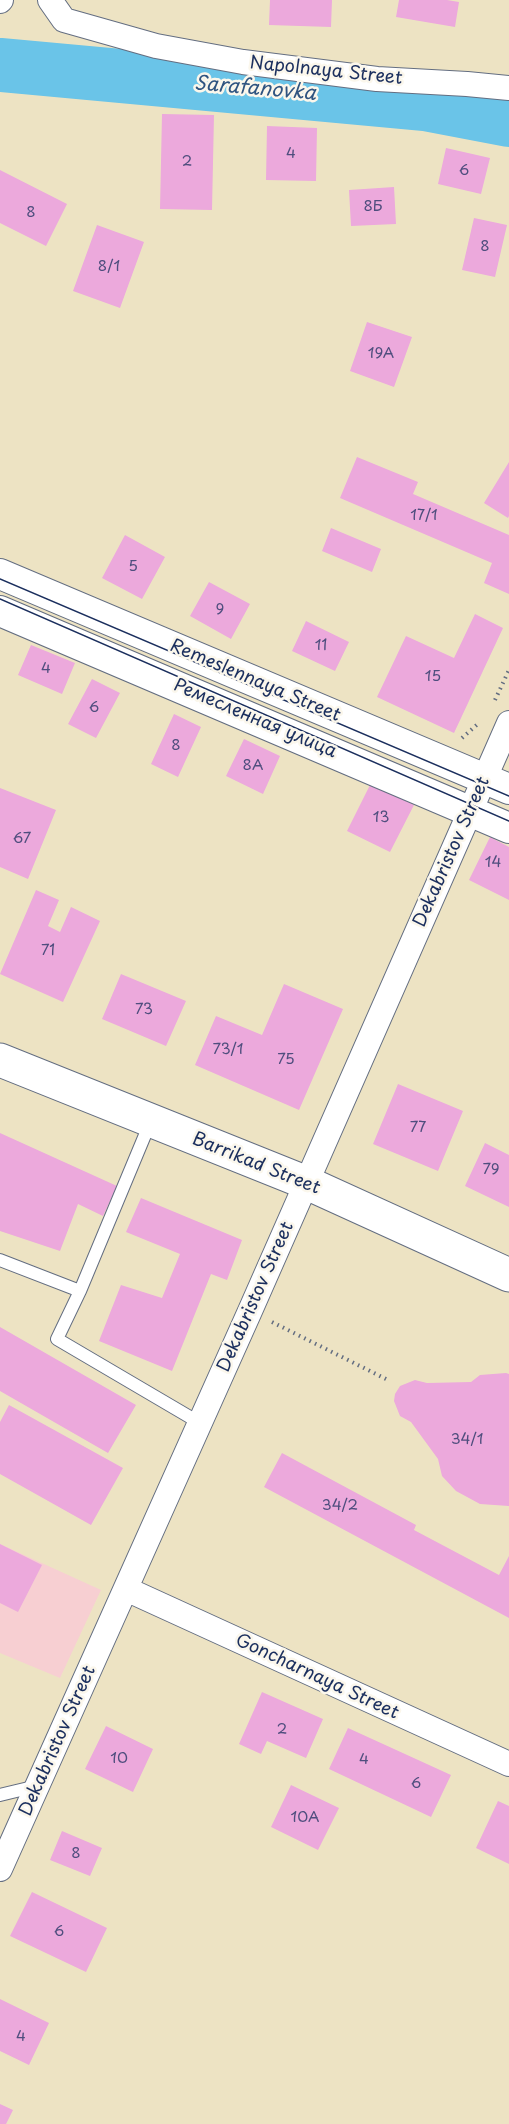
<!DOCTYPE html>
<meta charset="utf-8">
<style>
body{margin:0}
canvas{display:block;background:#ede3c3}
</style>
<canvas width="509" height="2124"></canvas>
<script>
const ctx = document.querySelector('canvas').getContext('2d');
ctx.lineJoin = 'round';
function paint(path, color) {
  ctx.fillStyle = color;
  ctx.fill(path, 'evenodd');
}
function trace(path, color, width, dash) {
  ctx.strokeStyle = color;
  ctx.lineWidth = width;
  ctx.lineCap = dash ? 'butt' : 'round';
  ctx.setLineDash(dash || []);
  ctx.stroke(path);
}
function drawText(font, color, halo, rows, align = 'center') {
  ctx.font = font + ' "Playpen Sans",sans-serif';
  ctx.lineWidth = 5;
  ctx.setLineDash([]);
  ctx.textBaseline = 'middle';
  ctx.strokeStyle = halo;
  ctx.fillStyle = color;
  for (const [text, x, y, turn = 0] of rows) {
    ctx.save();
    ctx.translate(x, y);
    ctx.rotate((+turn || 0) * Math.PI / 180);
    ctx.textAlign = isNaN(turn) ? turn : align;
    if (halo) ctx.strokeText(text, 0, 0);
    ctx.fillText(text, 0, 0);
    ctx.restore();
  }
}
const built = new Path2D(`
 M0 1544 101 1590 60 1678 0 1653Z`);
const river = new Path2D(`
 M0 65 425 104 509 120`);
const building = new Path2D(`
 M270 0H332L331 27 269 25Z
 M399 0H447L459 2 455 27 396 17Z
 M162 114 214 115 212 210 160 209Z
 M267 126 317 128 316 181 266 180Z
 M446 148 490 158 481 194 438 184Z
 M0 170 67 204 46 246 0 223Z
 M394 187 396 224 351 226 349 190Z
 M474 218 507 225 495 277 462 270Z
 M97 225 144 242 120 308 73 291Z
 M367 322 412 337 394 387 350 371Z
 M357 457 418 482 413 494 509 535V594L484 583 492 563 340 498Z
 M509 462V516L508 518 484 503Z
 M331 528 381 549 372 572 322 551Z
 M125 535 165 557 142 599 102 578Z
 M209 582 250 604 231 639 190 616Z
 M475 614 503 628 454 733 377 697 406 636 454 658Z
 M306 621 349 642 335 671 292 651Z
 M31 645 75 663 62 694 18 675Z
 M92 679 120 693 96 738 68 724Z
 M174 714 201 727 178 777 151 764Z
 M244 739 280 756 263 794 226 776Z
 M371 783 414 805 390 852 347 831Z
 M0 788 56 810 28 879 0 867Z
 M490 837 509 847V900L469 880Z
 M36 890 59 900 48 926 60 932 71 907 100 921 63 1002 0 974Z
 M121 974 186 1001 166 1046 102 1019Z
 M284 984 343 1009 299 1110 195 1065 216 1016 262 1035Z
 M398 1084 463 1111 438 1171 373 1144Z
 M0 1133 117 1186 103 1216 78 1204 60 1251 0 1231Z
 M485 1143 509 1155V1207L465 1186Z
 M141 1198 242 1240 227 1280 211 1274 172 1371 99 1341 121 1285 162 1298 180 1254 126 1232Z
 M0 1327 136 1405 108 1453 0 1391Z
 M506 1373 509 1374V1506L480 1504 456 1491 442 1476 438 1459 411 1422 400 1416 394 1401 395 1394 400 1386 415 1380 427 1383 471 1382 480 1375Z
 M9 1405 123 1468 91 1525 0 1474V1422Z
 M282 1453 416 1525 414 1530 499 1575 509 1556V1618L264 1487Z
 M0 1544 42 1565 18 1612 0 1603Z
 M262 1692 323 1719 306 1758 267 1741 261 1754 239 1744Z
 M106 1726 153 1749 133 1792 85 1769Z
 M348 1728 451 1775 431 1817 329 1769Z
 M291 1785 339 1808 318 1850 271 1827Z
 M498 1801 509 1806V1864L476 1848Z
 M62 1831 102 1848 90 1876 50 1860Z
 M32 1892 107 1928 86 1972 10 1936Z
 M0 1999 49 2023 29 2065 0 2051Z
 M0 2104 13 2110 6 2124H0Z`);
const path = new Path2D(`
 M495 700 509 670
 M462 738 479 723
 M272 1322 388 1380`);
const service = new Path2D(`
 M150 1123 80 1291 57 1339 200 1423
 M0 1260 80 1291
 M0 1795 37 1786`);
const minor = new Path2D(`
 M50 0 64 20 156 46 243 62 377 79 467 84 509 88
 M0 1 1 0
 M126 1589 509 1764
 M0 1869 250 1311 509 723`);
const tertiary = new Path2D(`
 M0 574 509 789
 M0 611 509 828`);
const primary = new Path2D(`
 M0 1060 307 1183 509 1275`);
const tram = new Path2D(`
 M0 579 509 796
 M0 599 509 821`);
const numberNames = [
 ["4",291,154],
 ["2",187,162],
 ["6",464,171],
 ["8Б",373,207],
 ["8",31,213],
 ["8",485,247],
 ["8/1",109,267],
 ["19А",381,354],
 ["17/1",424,516],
 ["5",133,567],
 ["9",220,610],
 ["11",321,646],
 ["4",46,669],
 ["15",433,677],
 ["6",94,708],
 ["8",176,746],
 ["8А",253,766],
 ["13",381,818],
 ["67",22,839],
 ["14",493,863],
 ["71",48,951],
 ["73",144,1010],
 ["73/1",228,1050],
 ["75",286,1060],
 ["77",418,1128],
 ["79",491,1170],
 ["34/1",467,1440],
 ["34/2",340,1506],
 ["2",282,1730],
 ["10",119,1759],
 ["4",364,1760],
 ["6",416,1784],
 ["10А",305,1818],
 ["8",76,1854],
 ["6",59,1932],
 ["4",21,2037]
];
const streetNames = [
 ["Napolnaya Street",326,71,6],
 ["Remeslennaya Street",255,681,23],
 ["Ремесленная улица",255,719,23],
 ["Dekabristov Street",452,852,-66],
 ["Barrikad Street",256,1164,22],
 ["Dekabristov Street",256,1297,-66],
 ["Goncharnaya Street",317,1677,25],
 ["Dekabristov Street",58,1741,-66]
];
const waterNames = [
 ["Sarafanovka",255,89,5]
];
paint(built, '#f7cfd2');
trace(river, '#6ac4e8', 54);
paint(building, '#eca9dc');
trace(service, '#646e81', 14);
trace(minor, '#646e81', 26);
trace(tertiary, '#646e81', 32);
trace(primary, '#646e81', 35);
trace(path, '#646e81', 4, [1.5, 4.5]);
trace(service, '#fff', 12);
trace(minor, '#fff', 24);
trace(tertiary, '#fff', 30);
trace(primary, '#fff', 33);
trace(tram, '#1b2f5e', 1.5);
drawText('15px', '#4f4e7e', null, numberNames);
drawText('18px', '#1b2f5e', '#fbf7ec', streetNames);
drawText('italic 20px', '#2f5480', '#fbf7ec', waterNames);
</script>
